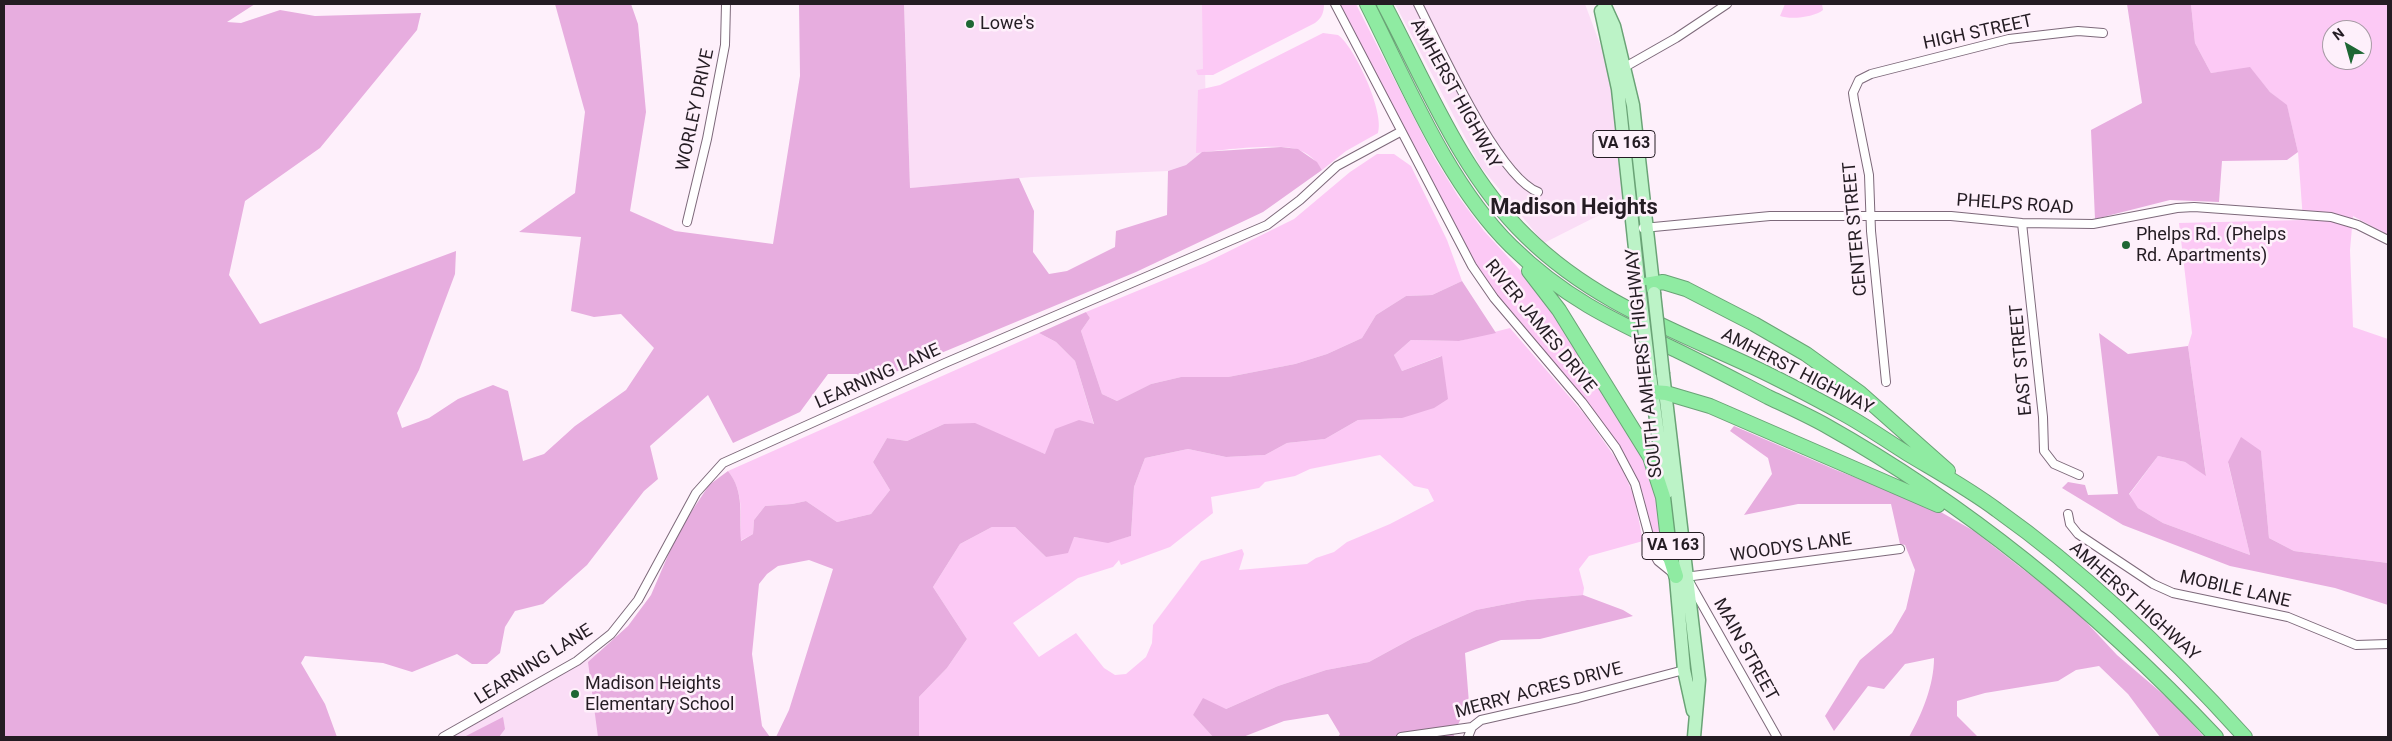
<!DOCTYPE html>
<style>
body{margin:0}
#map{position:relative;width:2392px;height:741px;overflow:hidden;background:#fef0fb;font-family:Roboto,sans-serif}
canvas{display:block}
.frame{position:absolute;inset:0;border:5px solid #241c23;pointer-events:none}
.north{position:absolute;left:2322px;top:20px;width:50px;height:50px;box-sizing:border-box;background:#fef0fb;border:1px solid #a79ba5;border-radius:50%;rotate:322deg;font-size:14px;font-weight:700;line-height:20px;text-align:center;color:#241c23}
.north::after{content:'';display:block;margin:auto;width:18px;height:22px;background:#1e6734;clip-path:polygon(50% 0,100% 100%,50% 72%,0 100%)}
</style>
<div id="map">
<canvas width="2392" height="741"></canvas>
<div class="frame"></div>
<div class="north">N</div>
</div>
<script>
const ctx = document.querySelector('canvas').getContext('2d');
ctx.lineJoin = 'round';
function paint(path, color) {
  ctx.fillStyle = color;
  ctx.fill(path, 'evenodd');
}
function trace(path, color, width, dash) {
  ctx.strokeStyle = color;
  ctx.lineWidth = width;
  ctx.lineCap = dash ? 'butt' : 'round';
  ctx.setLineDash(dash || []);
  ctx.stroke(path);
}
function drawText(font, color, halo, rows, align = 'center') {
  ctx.font = font + ' Roboto,sans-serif';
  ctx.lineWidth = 5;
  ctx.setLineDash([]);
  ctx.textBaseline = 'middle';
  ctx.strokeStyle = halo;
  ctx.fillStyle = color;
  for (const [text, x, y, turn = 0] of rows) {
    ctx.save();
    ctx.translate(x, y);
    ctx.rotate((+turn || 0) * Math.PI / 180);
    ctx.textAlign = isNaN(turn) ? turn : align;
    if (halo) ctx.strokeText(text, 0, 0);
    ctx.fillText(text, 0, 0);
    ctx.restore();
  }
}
const built = new Path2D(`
 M904 4H1204L1206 126 1202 152 1186 165 1168 171 1032 177 910 188Z
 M1395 4H1585L1609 68 1625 202 1544 243 1480 166Z
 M601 651 651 737H449Z`);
const green = new Path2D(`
 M1202 4H1324C1324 12 1322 18 1315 23L1213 75H1198L1196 70 1203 69Z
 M1340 4H1356L1434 157 1458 196 1484 231 1544 296 1627 424 1654 481 1665 552 1661 553 1657 549 1642 491 1627 459 1592 410 1507 310 1478 270Z
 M1785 4H1822L1823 10C1815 17 1791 20 1780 16Z
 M2191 4H2388V235L2353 216 2350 250 2353 327 2388 339V563L2294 551 2269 538 2261 452 2228 463 2250 555 2163 523 2138 508 2129 495 2158 456 2185 462 2206 475 2188 346 2192 333 2179 223 2303 220 2298 152 2287 106 2270 92 2250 68 2211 73 2195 43ZM2332 30H2362V60H2332Z
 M1323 33 1338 35C1355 47 1385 113 1378 133L1346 151 1322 170C1317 161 1307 152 1296 149 1276 143 1218 150 1196 153L1198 90 1220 85Z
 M1377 154H1394L1411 166 1447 240 1462 281 1432 295 1406 296 1376 315 1362 338 1327 354 1295 364 1228 377H1181L1151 384 1117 401 1102 394 1081 331 1090 318 1086 312 1205 263 1294 219 1350 172Z
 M1510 328 1586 416 1621 466 1634 496 1643 541 1589 556 1579 569 1584 588 1583 595 1527 600 1476 610 1413 638 1369 662 1326 670 1278 686 1226 709 1193 715 1213 737H919V697L947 668 967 639 933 587 960 544 992 527H1015L1046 557 1073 537 1109 542 1131 536 1134 487 1145 458 1188 449 1226 457 1265 455 1287 443 1325 439 1358 420 1402 418 1441 356 1402 371 1394 355 1411 340 1459 341ZM1380 455 1414 486 1428 489 1434 501 1390 524 1347 542 1334 552 1316 558 1307 564 1239 570 1244 554 1242 549 1201 561 1153 625 1152 643 1146 657 1126 674 1115 675 1104 668 1076 633 1039 657 1013 623 1078 578 1113 567 1119 560 1121 565 1170 547 1213 513 1211 497 1259 488 1265 482 1295 476 1310 469Z
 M1039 333 1056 342 1075 361 1094 425 1045 454 1022 445 944 424 907 441 887 438 873 462 890 490 871 514 837 522 806 501 792 504 765 506 754 520 753 534 740 541C741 516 744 491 728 471Z`);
const forest = new Path2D(`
 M4 4H255L227 22 241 23 280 10 315 16 421 13 417 30 320 148 245 201 229 275 260 324 456 251 455 274 419 370 397 413 402 428 429 418 458 399 493 385 508 391 523 461 544 454 575 426 626 390 654 348 621 314 594 317 571 311 581 237 519 232 575 193 585 112 555 4H631L638 24 646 112 630 211 675 231 773 244 800 76 799 4H904L910 188 1019 178 1034 211 1033 252 1049 274 1067 271 1115 247 1116 231 1167 215 1168 171 1186 165 1202 152 1281 147 1298 149 1317 162 1322 170 1263 212 1136 272 869 383 857 374H828L800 412 733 443 708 395 650 446 658 479 644 491 587 565 543 604 515 611 505 627 500 653 487 664H472L457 654 412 672 383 663 305 656 301 663 325 704 337 737H4Z
 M2127 4H2191L2195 43 2211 73 2250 67 2270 92 2287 105 2298 152 2287 160 2222 161 2219 202 2170 200 2095 219 2091 130 2142 103Z
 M1462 281 1496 333 1459 341 1411 340 1394 355 1402 371 1442 356 1448 399 1434 408 1402 418 1358 420 1325 439 1287 443 1265 455 1226 457 1188 449 1145 458 1134 487 1131 536 1108 543 1074 537 1068 553 1046 557 1015 527H992L960 544 933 587 967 639 947 668 919 697V737H776L789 710 833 569 809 560 778 566 767 574 759 584 752 654 762 726 770 737H598L588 662 628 626 651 595 678 532 709 485 728 471C745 492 739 516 741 541L753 534 754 520 765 506 792 504 806 501 837 522 871 514 890 490 873 462 887 438 907 441 944 424 975 423 1045 454 1055 429 1079 420 1094 424 1075 361 1056 342 1039 333 1086 312 1090 318 1081 331 1102 394 1117 401 1151 384 1181 377H1228L1295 364 1327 354 1362 338 1376 315 1406 296 1432 295Z
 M2099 333 2128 354 2188 346 2206 476 2185 462 2158 456 2129 494 2138 508 2163 523 2250 555 2228 462 2241 437 2261 451 2269 538 2294 551 2388 563V605L2335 588 2230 566 2123 525 2062 488 2068 482 2085 485 2088 495 2118 494Z
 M1734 426 1836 470 1932 507 1974 531 2074 609 2117 655 2177 706 2204 737H2160L2128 694 2099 666 2076 670 2058 681 1985 693 1957 701V716L1978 737H1909C1922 714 1934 685 1934 658L1905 664 1884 689 1868 686 1834 731 1825 716 1860 660 1892 633 1906 609 1915 570 1905 545 1900 544 1891 504H1798L1744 515 1772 474 1768 458 1730 431Z
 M1583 595 1623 610 1633 616 1540 639 1501 640 1465 653 1469 703 1453 734 1455 737H1338L1340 734 1328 714 1284 721 1243 737H1213L1193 715 1203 698 1226 709 1278 686 1326 670 1369 662 1413 638 1476 610 1527 600Z
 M503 717 505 729 499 737H464Z`);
const minor = new Path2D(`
 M1335 4 1472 266 1494 298 1582 402 1616 448 1635 484 1654 554 1658 561 1674 574
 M1418 4C1440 47 1497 176 1538 192
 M1625 67 1676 38 1727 4
 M687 222 707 139 725 45 726 4
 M2022 223 2043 417 2044 451 2054 464 2079 475
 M1643 228 1770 216H1951L2022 223 2093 224 2177 208 2194 207 2331 217 2358 225 2388 240
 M1886 382 1871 231 1869 175 1854 100 1853 93 1859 80 1871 74 2009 39 2078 31 2103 33
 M2068 514 2070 524 2078 534 2153 584 2173 593 2288 617 2356 645 2388 644
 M1685 577 1900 549
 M1690 583 1777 737
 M443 737 577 661 611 634 638 600 696 493 723 463 945 363 1267 225 1300 200 1337 166 1400 132
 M1401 737 1472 727 1481 720 1578 698 1684 670
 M1468 737 1472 727`);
const primary = new Path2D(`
 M1604 4 1614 26 1633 105 1654 293
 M1601 11 1618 89 1639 286
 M1649 368 1666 493
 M1663 374 1699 680 1694 737
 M1675 567 1684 670 1693 711`);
const motorway = new Path2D(`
 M1367 4C1407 83 1447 183 1511 246 1563 297 1610 319 1676 350 1707 365 1737 381 1768 397 1787 406 1807 415 1825 425 1971 507 2102 616 2216 737
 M1384 4C1426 83 1461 173 1526 236 1592 301 1669 328 1751 366 1783 381 1813 397 1844 414 1866 426 1887 441 1908 454 1938 472 1969 489 1997 510 2087 574 2171 655 2245 737
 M1529 271 1559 310 1650 457 1663 497 1670 557 1676 576
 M1639 286 1663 282 1686 289 1754 324 1806 354 1860 393 1948 471
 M1652 392 1666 393 1710 406 1938 505`);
const primaryBridge = new Path2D(`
 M1639 286 1649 368
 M1654 293 1663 374`);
const markers = [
 [970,24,5,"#1e6734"],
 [2126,245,5,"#1e6734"],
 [575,694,5,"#1e6734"]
];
const shields = [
 [1624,144,62],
 [1673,546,62]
];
const shieldNames = [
 ["VA 163",1624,144],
 ["VA 163",1673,546]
];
const poiNames = [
 ["Lowe's",980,24],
 ["Phelps Rd. (Phelps",2136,235],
 ["Rd. Apartments)",2136,256],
 ["Madison Heights",585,684],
 ["Elementary School",585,705]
];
const streetNames = [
 ["HIGH STREET",1978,33,-12],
 ["AMHERST HIGHWAY",1455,94,61],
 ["WORLEY DRIVE",696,110,-78],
 ["PHELPS ROAD",2015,205,4],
 ["CENTER STREET",1856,229,-95],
 ["RIVER JAMES DRIVE",1540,327,51],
 ["EAST STREET",2022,360,-95],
 ["SOUTH AMHERST HIGHWAY",1645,363,-96],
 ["AMHERST HIGHWAY",1797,372,27],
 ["LEARNING LANE",878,377,-24],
 ["WOODYS LANE",1791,548,-8],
 ["MOBILE LANE",2235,590,13],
 ["AMHERST HIGHWAY",2134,602,42],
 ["MAIN STREET",1745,650,61],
 ["LEARNING LANE",534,665,-32],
 ["MERRY ACRES DRIVE",1539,691,-15]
];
const districtNames = [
 ["Madison Heights",1574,208]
];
paint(built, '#faddf6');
paint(green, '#fcc9f5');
paint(forest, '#e7addf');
trace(minor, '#7d697a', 10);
trace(primary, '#6aa376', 15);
trace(motorway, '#6aa376', 16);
trace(minor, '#fff', 8);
trace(primary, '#bcf3c7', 12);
trace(motorway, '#8feba2', 14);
trace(primaryBridge, '#6aa376', 15, []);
trace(primaryBridge, '#bcf3c7', 12);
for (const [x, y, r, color] of markers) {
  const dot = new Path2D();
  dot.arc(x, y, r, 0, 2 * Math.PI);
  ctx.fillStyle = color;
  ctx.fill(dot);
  trace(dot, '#fef0fb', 2);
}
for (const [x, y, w] of shields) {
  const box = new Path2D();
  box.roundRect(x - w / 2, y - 13.5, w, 27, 4);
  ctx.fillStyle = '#fef0fb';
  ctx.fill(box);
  trace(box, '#241c23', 1);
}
drawText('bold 16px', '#241c23', null, shieldNames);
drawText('18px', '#241c23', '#fef0fb', poiNames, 'left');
drawText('18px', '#241c23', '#fef0fb', streetNames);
drawText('bold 22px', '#241c23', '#fef0fb', districtNames);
</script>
